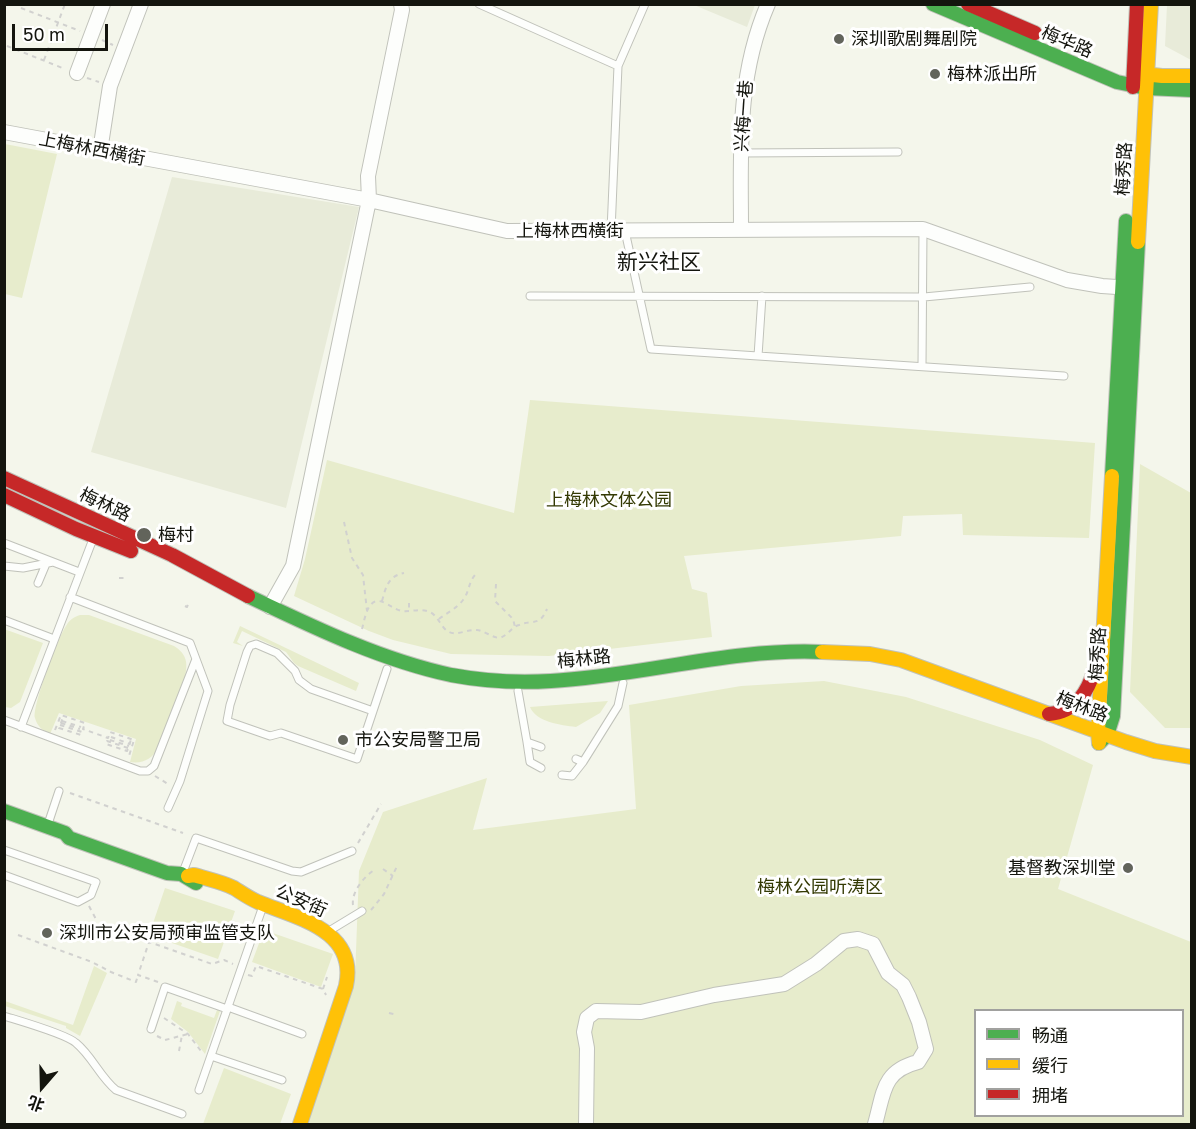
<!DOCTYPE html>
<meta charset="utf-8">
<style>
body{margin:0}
#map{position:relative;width:1196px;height:1129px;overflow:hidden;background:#f4f6eb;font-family:"Golos Text","Noto Sans SC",sans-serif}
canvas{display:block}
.frame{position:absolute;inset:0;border:6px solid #14150e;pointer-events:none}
.legend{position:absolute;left:974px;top:1009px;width:210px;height:108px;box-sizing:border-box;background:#fff;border:2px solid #a1a19f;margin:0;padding:8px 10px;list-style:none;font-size:18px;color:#14150e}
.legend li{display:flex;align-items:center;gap:12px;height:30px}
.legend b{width:30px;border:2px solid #a1a19f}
.north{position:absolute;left:12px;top:1057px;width:60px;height:60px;-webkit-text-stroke:4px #fff;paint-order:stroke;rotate:200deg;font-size:16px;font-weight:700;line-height:24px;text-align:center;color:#14150e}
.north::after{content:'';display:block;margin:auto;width:21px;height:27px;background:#14150e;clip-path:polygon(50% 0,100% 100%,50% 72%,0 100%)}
.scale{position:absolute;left:12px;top:24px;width:96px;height:27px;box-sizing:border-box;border:3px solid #14150e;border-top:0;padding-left:8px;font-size:18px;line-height:21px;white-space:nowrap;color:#14150e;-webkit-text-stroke:4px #fff;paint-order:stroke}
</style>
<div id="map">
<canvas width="1196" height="1129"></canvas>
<div class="frame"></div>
<ul class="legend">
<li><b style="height:8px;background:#4caf50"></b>畅通</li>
<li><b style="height:8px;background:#ffc107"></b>缓行</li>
<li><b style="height:8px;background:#c62828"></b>拥堵</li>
</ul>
<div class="north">北</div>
<div class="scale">50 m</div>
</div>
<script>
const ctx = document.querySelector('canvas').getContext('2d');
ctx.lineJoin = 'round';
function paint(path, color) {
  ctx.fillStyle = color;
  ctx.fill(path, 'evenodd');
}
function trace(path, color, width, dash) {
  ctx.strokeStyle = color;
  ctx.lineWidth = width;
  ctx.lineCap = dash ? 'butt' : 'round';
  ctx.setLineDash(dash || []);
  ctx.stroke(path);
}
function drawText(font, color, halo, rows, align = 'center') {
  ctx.font = font + ' "Golos Text","Noto Sans SC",sans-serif';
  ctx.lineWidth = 6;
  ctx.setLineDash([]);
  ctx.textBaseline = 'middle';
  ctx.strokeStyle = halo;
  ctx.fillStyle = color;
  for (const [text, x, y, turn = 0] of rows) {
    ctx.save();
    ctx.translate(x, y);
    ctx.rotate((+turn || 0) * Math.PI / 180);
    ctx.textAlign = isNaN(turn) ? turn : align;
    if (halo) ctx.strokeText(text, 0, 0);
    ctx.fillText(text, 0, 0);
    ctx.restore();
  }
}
const built = new Path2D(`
 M694 5H755L747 27Z
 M1167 5H1191V60L1165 46Z
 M172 177 359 207 286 508 91 452Z`);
const green = new Path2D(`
 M5 144 57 154 22 298 5 294Z
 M530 400 1095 443 1089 538 963 535 962 514 903 516 901 536 684 556 692 589 707 593 712 637 549 656 451 654 393 640 369 631 294 596 305 559 327 460 514 513Z
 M1140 464 1191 493V728H1165L1130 692Z
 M80 615H89L174 646C187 654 188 663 185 677L158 748C152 759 143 764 130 762L136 739 59 713 50 734C43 731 37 726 35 718 32 707 58 637 66 626 69 620 74 617 80 615Z
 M240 626 359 683 356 691 298 666 294 663 286 652 242 631 237 642 243 646 233 643Z
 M4 629 43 643 20 702 11 708 5 707Z
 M824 681 906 697 1040 740 1093 765 1058 889 1191 942V1124H308L355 978 359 871 383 812 487 778 473 830 636 809 629 705 741 686ZM976 1010H1182V1116H976Z
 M608 701 600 713 576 727C561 725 536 722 530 707Z
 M165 888 235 911 218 959 149 935Z
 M264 930 333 954 321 987 252 962Z
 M94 966 107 973 80 1036 66 1028V1026L5 1006V1001L73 1025Z
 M177 1001 182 1003 181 1006 214 1018 217 1010 220 1011 205 1054 188 1032 171 1019Z
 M224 1068 291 1094 280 1124H203Z`);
const path = new Path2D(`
 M21 8 80 31
 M102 40 113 45
 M7 46 65 69
 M44 60 65 4
 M87 78 99 82
 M344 522 352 558 363 575 367 611
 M119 578H124
 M496 584 495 601 513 619 515 627
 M382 601C386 587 388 576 404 573
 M409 603V611
 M185 606 187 607 189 602
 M439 619C447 613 457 608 463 600 470 591 468 581 477 573
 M362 629C365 618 368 594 385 603 391 606 396 610 402 611 411 612 421 608 430 612 439 617 441 628 449 632 457 636 468 629 477 630 485 631 491 637 499 638 508 636 511 627 519 625 534 619 539 627 547 609
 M62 721 81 727
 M61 723 80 729
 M60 725 82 732 81 735 59 728C61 724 62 720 63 716
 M55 730 61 715 85 723 83 729 108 738 110 732 134 740 129 756
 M111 737 130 744
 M110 740 129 746
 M128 748 107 741 106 744 127 751C129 747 130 743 131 739
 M155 776 168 784
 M70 793 183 833
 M358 843 381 804
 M383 869 393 876
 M353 905C351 892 365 875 376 869
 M89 906 97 921
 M371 910 384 894 398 864
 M18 935 92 962 111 972 136 982 138 975
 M248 975 252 976 256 966 323 989 326 995
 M158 982 138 975 149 942 212 964 224 960 233 964
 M323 989 327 977
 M389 1013 397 1015
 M164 1018 188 1034 201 1051
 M157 1036 165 1040 188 1034
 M179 1051 182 1035`);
const lane = new Path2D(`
 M479 4 618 66 611 231
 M618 66 645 4
 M741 153 898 152
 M625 231 651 349 1064 376
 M530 296 924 297 1030 287
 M758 356 762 296
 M922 366 923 229
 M4 543 79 572
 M4 566 23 568 53 562
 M38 583 46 564
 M4 620 54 639
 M518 691 527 742 541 747
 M373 711 311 689 299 680 295 671 277 653 256 644 250 646 247 652 230 705 227 721 270 736 281 733 357 759 387 669
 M4 720 140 771H148L154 766 196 659 190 643 70 597
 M21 727 93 539
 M527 742 530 762 541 768
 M576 759 583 762 618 706 623 683
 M562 775 572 776 583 762
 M168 808 180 781 208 691 196 659
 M48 824 59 791
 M4 850 96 882 91 895 78 902 4 875
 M183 872 196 838 292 871 301 872 352 851
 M329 931 362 911
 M228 1007 302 1034
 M4 1016C20 1021 66 1034 76 1043 92 1056 100 1077 116 1090L182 1114
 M151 1029 165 987 227 1009
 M211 1056 282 1080
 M199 1090 263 906`);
const street = new Path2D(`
 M77 73 103 4
 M4 132 369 200 507 231 923 229 1067 280 1102 286 1131 288
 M100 151 110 86 141 4
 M741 230C741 152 736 78 768 4
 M270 607 293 566 369 200 368 176 402 10 401 4
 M586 1124 587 1048 584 1032 587 1018 596 1011 641 1012 714 995 784 984 816 964 844 941 858 939 873 944 888 973 903 985 909 997 919 1022 926 1049 918 1062C882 1071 884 1093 875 1124`);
const fast = new Path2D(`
 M933 4 1117 82 1146 88 1192 90
 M1112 476 1126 221
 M248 596C313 627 381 660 451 675 483 681 519 683 551 681 642 676 731 648 822 652
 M1099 743 1107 735 1113 716 1138 242
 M4 811 65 833 69 838 167 873 181 874 196 883`);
const slow = new Path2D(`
 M1135 73 1162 76H1192
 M1138 242 1151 4
 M822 652 870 654 901 660 1126 742 1155 751 1192 757
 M1099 743 1098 732 1112 476
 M188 876 194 875C207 879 222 882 234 888 242 893 249 898 258 902 297 918 358 930 346 986L300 1124`);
const jam = new Path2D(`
 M968 4 1035 33
 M1133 87 1137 4
 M4 478 172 555 248 596
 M4 495 76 529 131 551
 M1049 714C1076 712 1088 692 1095 668`);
const markers = [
 [839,39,6,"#62645b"],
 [935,74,6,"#62645b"],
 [144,535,8,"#62645b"],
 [343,740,6,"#62645b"],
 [1128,868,6,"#62645b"],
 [47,933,6,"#62645b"]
];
const poiNames = [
 ["深圳歌剧舞剧院",851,39],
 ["梅林派出所",947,74],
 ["梅村",158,535],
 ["市公安局警卫局",355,740],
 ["基督教深圳堂",1116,868,"right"],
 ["深圳市公安局预审监管支队",59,933]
];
const streetNames = [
 ["梅华路",1067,42,23],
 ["兴梅一巷",744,116,-86],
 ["上梅林西横街",92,149,11],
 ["梅秀路",1124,169,-87],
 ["上梅林西横街",570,231],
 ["梅林路",105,505,25],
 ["梅秀路",1098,654,-87],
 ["梅林路",584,659,-6],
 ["梅林路",1082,707,21],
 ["公安街",301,901,24]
];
const parkNames = [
 ["上梅林文体公园",609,500],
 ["梅林公园听涛区",820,887]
];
const quarterNames = [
 ["新兴社区",659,262]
];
paint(built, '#e8ebd9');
paint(green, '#e7eccc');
trace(lane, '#c0c2ba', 9);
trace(street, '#c0c2ba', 16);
trace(fast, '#c0c2ba', 16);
trace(slow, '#c0c2ba', 16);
trace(jam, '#c0c2ba', 16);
trace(path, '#d1d1cf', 2, [4.5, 4.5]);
trace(lane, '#fdfefc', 7);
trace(street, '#fdfefc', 14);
trace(fast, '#4caf50', 14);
trace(slow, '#ffc107', 14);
trace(jam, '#c62828', 14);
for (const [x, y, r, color] of markers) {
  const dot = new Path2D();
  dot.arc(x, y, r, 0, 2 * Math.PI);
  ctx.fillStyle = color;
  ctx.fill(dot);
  trace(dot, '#fff', 2);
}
drawText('18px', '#14150e', '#fff', poiNames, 'left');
drawText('18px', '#14150e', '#fff', streetNames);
drawText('18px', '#343a04', '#fff', parkNames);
drawText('21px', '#14150e', '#fff', quarterNames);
</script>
